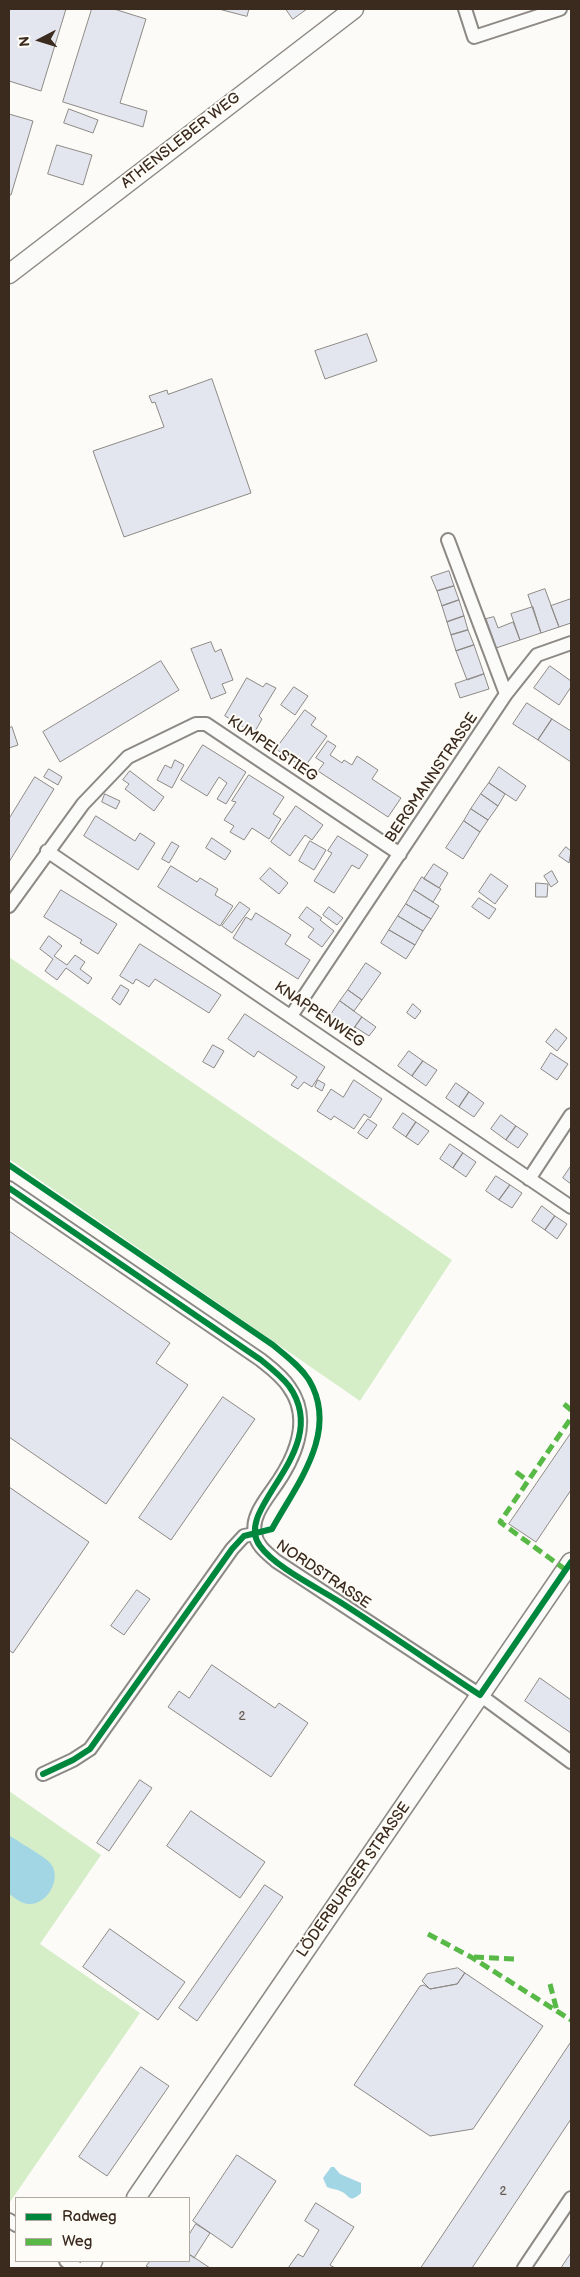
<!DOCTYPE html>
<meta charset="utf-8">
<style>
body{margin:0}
#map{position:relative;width:580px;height:2277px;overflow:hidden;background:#fcfbf8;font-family:"Balsamiq Sans",sans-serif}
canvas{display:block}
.frame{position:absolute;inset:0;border:10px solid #3b2a1e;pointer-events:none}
.legend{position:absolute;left:15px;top:2197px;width:175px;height:65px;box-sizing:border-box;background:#fdfcf7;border:1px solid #afa8a0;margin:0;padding:6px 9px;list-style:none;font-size:15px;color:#3b2a1e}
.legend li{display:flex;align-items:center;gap:10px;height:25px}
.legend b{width:25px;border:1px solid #afa8a0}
.north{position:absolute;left:15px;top:15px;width:50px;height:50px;-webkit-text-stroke:4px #fdfcf7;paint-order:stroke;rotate:265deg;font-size:14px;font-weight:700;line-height:20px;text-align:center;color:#3b2a1e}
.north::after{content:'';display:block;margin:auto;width:18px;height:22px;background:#3b2a1e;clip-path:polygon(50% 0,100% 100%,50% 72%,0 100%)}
</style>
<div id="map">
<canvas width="580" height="2277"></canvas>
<div class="frame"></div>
<ul class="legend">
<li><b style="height:6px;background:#00873e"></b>Radweg</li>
<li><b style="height:6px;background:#58b947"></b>Weg</li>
</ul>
<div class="north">N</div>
</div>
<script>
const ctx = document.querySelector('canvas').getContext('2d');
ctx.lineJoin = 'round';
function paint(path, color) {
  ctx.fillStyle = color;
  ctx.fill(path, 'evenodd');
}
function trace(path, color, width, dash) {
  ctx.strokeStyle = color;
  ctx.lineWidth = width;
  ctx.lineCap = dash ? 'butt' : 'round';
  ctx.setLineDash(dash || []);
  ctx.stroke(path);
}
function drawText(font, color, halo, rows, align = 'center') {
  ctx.font = font + ' "Balsamiq Sans",sans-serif';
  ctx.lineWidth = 4;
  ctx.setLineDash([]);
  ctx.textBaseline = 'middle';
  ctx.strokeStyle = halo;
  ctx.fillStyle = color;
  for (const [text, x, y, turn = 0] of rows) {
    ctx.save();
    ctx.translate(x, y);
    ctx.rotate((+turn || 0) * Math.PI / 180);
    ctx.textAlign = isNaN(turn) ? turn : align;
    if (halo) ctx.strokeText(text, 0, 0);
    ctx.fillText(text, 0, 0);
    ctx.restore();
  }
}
const green = new Path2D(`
 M9 957 452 1260 360 1401 9 1159Z
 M9 1791 101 1855 40 1944 140 2013 10 2202Z`);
const water = new Path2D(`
 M9 1835C18 1842 45 1856 51 1864 62 1879 47 1905 29 1904 22 1904 15 1898 9 1894Z
 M331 2167H334L340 2174 361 2183V2193C348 2205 350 2194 340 2191 336 2189 331 2189 327 2187L323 2178Z`);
const building = new Path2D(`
 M9 9H66L41 91 9 81Z
 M92 9H114L146 19 120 103 147 111 143 127 63 102Z
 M219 9H249L247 16Z
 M286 9H307L293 19Z
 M69 109 98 120 93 133 64 123Z
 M9 114 33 121 11 195H9Z
 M57 145 92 155 83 185 48 174Z
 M367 334 377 361 325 379 315 351Z
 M212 379 251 493 124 537 93 451 164 427 155 402 152 403 149 396 167 390 168 394Z
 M449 571 454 586 437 591 431 577Z
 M454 586 459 600 442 606 437 591Z
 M545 589 559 627 541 633 528 595Z
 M571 599V623L559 627 551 606Z
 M459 600 464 616 447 622 442 606Z
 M533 607 541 633 520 640 511 614Z
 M464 616 468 630 451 635 447 622Z
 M494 617 498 628 513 622 520 640 496 648 486 619Z
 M468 630 474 645 456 651 451 635Z
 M211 642 215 652 221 649 233 680 222 684 226 693 211 699 191 649Z
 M474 645 484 674 467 680 456 651Z
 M161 661 179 690 60 762 43 732Z
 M550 666 571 681V687L559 705 534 688Z
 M484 674 489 689 460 698 455 684Z
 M247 678 263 687 266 683 276 688 259 716 262 719 254 733 225 716Z
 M294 687 308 696 295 715 281 705Z
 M527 703 552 719 538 740 513 724Z
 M305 710 316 718 311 725 327 736 306 765 300 761 298 764 276 749Z
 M552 719 571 731V762L538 740Z
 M12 727 18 745 9 748V728Z
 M328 741 336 746 330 755 342 763 344 760 352 765 357 756 378 770 372 779 401 798 388 817 318 771 324 763 316 758Z
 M203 745 246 772 226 804 217 799 227 783 219 777 207 796 181 780Z
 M175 760 184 765 172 788 157 780 165 765 171 768Z
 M499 767 526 786 516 801 489 783Z
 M49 769 62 777 58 785 44 777Z
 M130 771 164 797 154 811 125 789 129 784 123 780Z
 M249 775 284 797 273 814 281 819 269 839 252 828 244 840 230 832 234 826 224 820 236 802 232 801Z
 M35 777 54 789 9 862V819Z
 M489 783 505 794 498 806 481 794Z
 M105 794 120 801 116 809 102 802Z
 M481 794 498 806 488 820 471 809Z
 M296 806 323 825 312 840 305 835 290 856 271 842Z
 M471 809 488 820 480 832 464 821Z
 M96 816 135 841 140 833 155 843 138 870 84 836Z
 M464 821 480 832 463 859 446 848Z
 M338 836 368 855 359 869 352 865 334 893 314 881 332 853 328 851Z
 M212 838 231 851 225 860 206 848Z
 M310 841 326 850 314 870 299 861Z
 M172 842 179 846 169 863 162 859Z
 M566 847 571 851 569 863 559 856Z
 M434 864 448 873 439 888 424 879Z
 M171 866 197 882 200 878 218 889 215 895 233 906 220 926 158 887Z
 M270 868 288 883 279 894 260 879Z
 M552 871 558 882 551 887 544 876Z
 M491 874 508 886 495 904 479 892Z
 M422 877 441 889 433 902 414 890Z
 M536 883 548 884 547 897H536Z
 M61 890 117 924 98 954 80 943 82 940 44 917Z
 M414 890 439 906 431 919 406 904Z
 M479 898 496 909 489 919 472 907Z
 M240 902 250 909 232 933 222 926Z
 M406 904 431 919 423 931 398 916Z
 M307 907 322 918 320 920 334 931 322 947 308 937 314 929 299 918Z
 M329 907 343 918 337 925 323 915Z
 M256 913 291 935 285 944 310 960 298 979 233 938 246 917 251 920Z
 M398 916 423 931 415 945 389 930Z
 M389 930 415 945 406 959 381 943Z
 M49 936 62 946 54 956 67 965 75 955 85 962 80 969 92 978 88 984 66 968 57 980 45 971 53 959 40 949Z
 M140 944 221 995 209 1013 155 979 149 987 136 979 133 984 120 976Z
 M366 963 381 973 362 1000 348 990Z
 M121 985 129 990 120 1005 112 999Z
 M348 990 362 1000 354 1011 340 1001Z
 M340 1001 362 1017 352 1031 330 1016Z
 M413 1004 421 1011 415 1019 407 1013Z
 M245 1014 325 1067 312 1087 304 1082 298 1089 291 1085 297 1077 258 1051 254 1057 228 1039Z
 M362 1017 376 1027 369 1036 355 1027Z
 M556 1029 567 1038 557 1051 546 1042Z
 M213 1045 224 1051 214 1068 203 1062Z
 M409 1051 423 1061 412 1076 398 1066Z
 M551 1053 568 1064 557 1080 541 1069Z
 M423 1061 437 1070 426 1086 412 1076Z
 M318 1080 325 1084 322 1091 315 1087Z
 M354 1080 382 1099 370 1118 364 1114 354 1129 334 1116 331 1120 317 1111 331 1089 343 1097Z
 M456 1083 469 1092 459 1107 446 1098Z
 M469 1092 484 1103 474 1117 459 1107Z
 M403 1113 416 1122 406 1137 393 1128Z
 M501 1115 516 1126 506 1140 491 1129Z
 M368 1119 377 1125 367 1139 358 1133Z
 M416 1122 429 1131 418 1145 406 1137Z
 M516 1126 528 1134 518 1148 506 1140Z
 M450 1144 463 1153 453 1168 440 1159Z
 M463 1153 476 1162 466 1177 453 1168Z
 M571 1166V1184L563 1178Z
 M496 1176 510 1185 499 1200 486 1191Z
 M510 1185 522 1193 512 1208 499 1200Z
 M542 1206 555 1216 545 1230 532 1221Z
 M555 1216 567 1224 557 1239 545 1230Z
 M9 1231 170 1343 156 1363 188 1385 106 1504 9 1437Z
 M223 1397 255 1419 171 1540 139 1518Z
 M571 1433V1490L536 1542 509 1524Z
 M9 1487 89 1542 13 1653 9 1650Z
 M137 1590 150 1599 124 1635 111 1626Z
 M212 1665 275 1708 279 1703 308 1723 271 1777 168 1707 179 1691 189 1698Z
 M540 1678 571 1700V1733L525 1701Z
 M140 1780 152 1788 109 1851 97 1843Z
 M191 1811 265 1862 240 1898 167 1846Z
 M265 1885 283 1897 197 2021 179 2008Z
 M110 1929 185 1982 158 2020 83 1967Z
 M458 1968 465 1973 457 1984 430 1989 422 1981 427 1974Z
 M465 1973 543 2026 473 2129 430 2136 354 2085 420 1986 424 1985 430 1989 457 1984Z
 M571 2042V2119L472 2268H421Z
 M141 2067 169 2086 107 2176 79 2157Z
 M237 2155 276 2181 232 2248 193 2221Z
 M316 2203 354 2227 330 2265 335 2268H288L298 2254 303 2257 319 2230 305 2221Z
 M196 2224 210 2233 194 2258 189 2254V2235Z
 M571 2253V2268H564L562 2267Z
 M189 2254 210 2268H150L146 2266 150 2261H189Z`);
const street = new Path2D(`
 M465 9 474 37 560 9
 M506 694 537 655 571 643
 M47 851 571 1207
 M9 906 83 804 128 757 196 724H206L400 854
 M291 1016 506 694 448 540
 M529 1179 571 1115
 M9 1188 261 1360C271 1368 282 1376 289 1387 313 1420 294 1460 273 1489 264 1502 251 1518 255 1534 257 1546 267 1553 276 1561L480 1695 571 1762
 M43 1774 73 1760 90 1749 232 1549 244 1536 254 1534
 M9 2220 16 2225
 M66 2261 77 2268
 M524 2268 571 2198`);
const secondary = new Path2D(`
 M9 274 354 9
 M136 2198 571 1562
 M88 2268 93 2261`);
const quiet = new Path2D(`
 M564 1404 571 1410
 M516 1472 528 1481
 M566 1570 500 1522 571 1418
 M428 1934 471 1957 571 2020
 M474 1957 515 1959
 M550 1984 557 2011`);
const cycleway = new Path2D(`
 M9 1165 273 1345C286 1356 300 1366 309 1380 340 1432 296 1485 272 1529L244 1536 232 1549 90 1749 73 1760 43 1774
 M9 1188 261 1360C271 1368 281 1376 289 1386 335 1451 231 1508 260 1546 275 1567 318 1588 340 1602 387 1632 433 1664 480 1695L571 1562`);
const numberNames = [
 ["2",242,1717],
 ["2",503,2192]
];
const streetNames = [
 ["ATHENSLEBER WEG",181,141,-38],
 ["KUMPELSTIEG",272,749,34],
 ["BERGMANNSTRASSE",432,778,-56],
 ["KNAPPENWEG",319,1015,34],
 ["NORDSTRASSE",323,1575,34],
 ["LÖDERBURGER STRASSE",354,1880,-55]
];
paint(green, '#d6eec8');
paint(water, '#a2d6e4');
paint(building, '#e3e6ee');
trace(building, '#8d8985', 1);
trace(street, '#8d8985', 16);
trace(secondary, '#8d8985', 21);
trace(street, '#fbfbf9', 12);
trace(secondary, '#fbfbf9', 18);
trace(quiet, '#58b947', 5, [10, 5]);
trace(cycleway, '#00873e', 6);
drawText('12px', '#655952', null, numberNames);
drawText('15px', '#3b2a1e', '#fdfcf7', streetNames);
</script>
